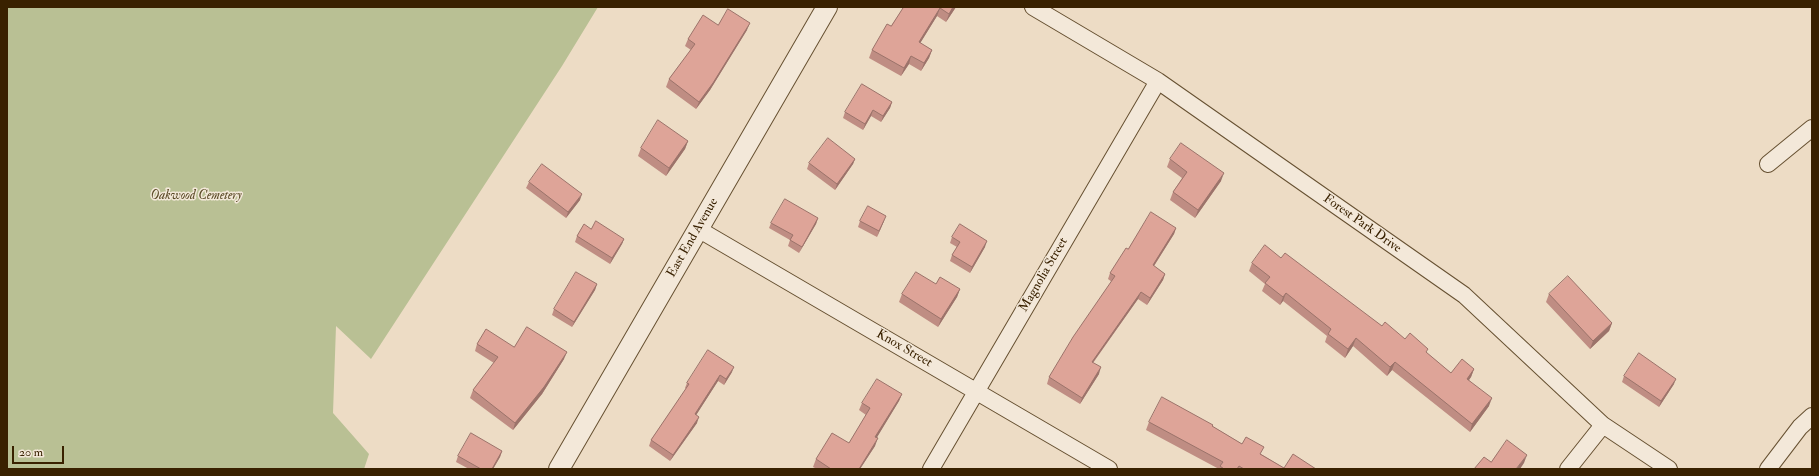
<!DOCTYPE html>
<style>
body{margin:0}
#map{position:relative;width:1819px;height:476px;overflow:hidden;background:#eddcc5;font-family:"IM FELL Double Pica",serif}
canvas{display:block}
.frame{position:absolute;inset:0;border:8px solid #392100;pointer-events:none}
.scale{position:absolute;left:12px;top:446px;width:52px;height:18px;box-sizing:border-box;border:2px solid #392100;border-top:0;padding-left:5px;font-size:12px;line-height:14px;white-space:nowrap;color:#392100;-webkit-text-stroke:3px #f3e8d9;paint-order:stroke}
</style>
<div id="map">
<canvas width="1819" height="476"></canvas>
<div class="frame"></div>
<div class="scale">20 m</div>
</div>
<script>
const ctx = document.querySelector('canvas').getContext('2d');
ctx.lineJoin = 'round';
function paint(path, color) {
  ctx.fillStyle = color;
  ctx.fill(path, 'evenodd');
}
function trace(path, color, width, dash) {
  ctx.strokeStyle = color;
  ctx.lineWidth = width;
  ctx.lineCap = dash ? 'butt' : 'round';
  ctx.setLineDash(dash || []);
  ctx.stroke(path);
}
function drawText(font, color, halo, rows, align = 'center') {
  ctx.font = font + ' "IM FELL Double Pica",serif';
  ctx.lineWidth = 3;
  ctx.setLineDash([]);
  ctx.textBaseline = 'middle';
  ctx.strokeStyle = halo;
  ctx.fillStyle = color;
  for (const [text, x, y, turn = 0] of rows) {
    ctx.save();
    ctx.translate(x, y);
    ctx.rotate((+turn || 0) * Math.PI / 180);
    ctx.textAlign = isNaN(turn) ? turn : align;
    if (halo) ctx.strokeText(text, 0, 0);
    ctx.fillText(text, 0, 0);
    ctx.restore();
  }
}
const green = new Path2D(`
 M7 7H598L562 66 371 359 336 326 333 413 369 454 364 469H7Z`);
const minor = new Path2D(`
 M1033 7 1158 81 1464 295 1603 425 1669 469
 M1768 164 1812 128
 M698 229 1109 469
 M931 469 1158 81
 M1568 469 1603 425
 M1768 469 1800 427 1812 416`);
const tertiary = new Path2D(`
 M559 469 827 7`);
const wall = new Path2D(`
 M904 7H956L946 22 937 16 920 43 932 50 929 58 921 71 909 64 901 76 869 58 872 50 891 26Z
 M718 25 747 30 710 90 696 109 666 87 669 79 691 50 685 46 688 39Z
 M892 102 890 108 881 122 871 116 863 130 843 118 845 112Z
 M688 141 685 149 666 176 638 156 641 148Z
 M855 159 853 164 835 190 807 169 809 163Z
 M1170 159 1221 181 1195 218 1170 200 1173 192 1182 178 1167 167Z
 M529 182 580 200 566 218 526 188Z
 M818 218 816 224 799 253 788 246 790 240 769 228 771 223Z
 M860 221H884L877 237 858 227Z
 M1176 228 1174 234 1154 266 1165 274 1163 280 1147 305 1138 299 1093 363 1099 374 1080 404 1047 384 1049 377 1112 282 1108 279 1110 273 1128 249Z
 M591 229 624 239 622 244 610 264 575 242 577 236Z
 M952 237 985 247 970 273 950 261 952 255 957 247 950 243Z
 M1281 258 1382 326 1405 339 1427 353 1451 373 1474 369 1471 377 1469 380 1489 406 1470 432 1392 370 1387 376 1353 346 1345 358 1325 342 1327 336 1283 301 1280 305 1262 291 1265 284 1249 271 1252 263Z
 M597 284 595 290 572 327 552 315 554 309Z
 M936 284 960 289 957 297 938 327 899 302 902 294Z
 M1549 294 1612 323 1609 331 1590 349 1546 302Z
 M477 344 514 347 564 359 542 394 513 430 470 398 473 390 494 363 475 351Z
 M732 372 724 385 718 381 696 415 697 423 670 461 649 446 651 440 686 389 685 388 687 383Z
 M1624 376 1674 384 1659 407 1622 382Z
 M902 394 899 401 876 438 875 446 860 469H817L813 467 816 459 849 443 866 415 859 410 862 403Z
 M1149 422 1212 426 1242 444 1261 454 1284 468 1316 469H1219L1146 430Z
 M502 451 500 457 493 469H469L456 462 458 456Z`);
const shadedWall = new Path2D(`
 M953 7H956L946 22 949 14Z
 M940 8 937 16 916 50 919 42Z
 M750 23 747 30 710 90 696 109 699 102Z
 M932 50 929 58 921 71 924 63Z
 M911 56 909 64 901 76 904 68Z
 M892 102 890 108 881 122 883 116Z
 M873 110 871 116 863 130 865 124Z
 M688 141 685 149 666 176 669 168Z
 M855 159 853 164 835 190 837 184Z
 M1224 173 1221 181 1195 218 1198 210Z
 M582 194 580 200 566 218 568 212Z
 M886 216 884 221 877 237 879 231Z
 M818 218 816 224 799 253 802 247Z
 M1176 228 1174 234 1150 272 1153 265Z
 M624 239 622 244 610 264 612 258Z
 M987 241 985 247 970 273 972 267Z
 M1165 274 1163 280 1147 305 1150 298Z
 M597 284 595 290 572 327 574 322Z
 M960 289 957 297 938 327 941 319Z
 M1141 292 1138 299 1089 368 1092 362Z
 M1286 293 1283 301 1280 305 1283 297Z
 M1612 323 1609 331 1590 349 1593 341Z
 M1356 338 1353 346 1345 358 1348 349Z
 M567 352 564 359 542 394 513 430 515 423Z
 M1395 362 1392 370 1387 376 1390 367Z
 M734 367 732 372 724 385 726 379Z
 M1101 367 1099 374 1080 404 1082 398Z
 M1474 369 1471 377 1464 387 1467 379Z
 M720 375 718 381 693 420 695 414Z
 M1676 379 1674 384 1659 407 1661 401Z
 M902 394 899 401 873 444 875 437Z
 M1492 398 1489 406 1470 432 1472 424Z
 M699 417 697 423 670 461 673 455Z
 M878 438 875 446 860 469H859Z
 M502 451 500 457 493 469H492Z
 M1527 455 1524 463 1520 469H1516Z`);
const building = new Path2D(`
 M904 7H953L949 14 940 8 919 42 932 50 924 63 911 56 904 68 872 50 887 24 891 26Z
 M728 9 750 23 713 83 699 102 669 79 695 44 688 39 703 15 718 25Z
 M862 84 892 102 883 116 873 110 865 124 845 112Z
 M658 120 688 141 669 168 641 148Z
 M828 138 855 159 837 184 809 163Z
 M1181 143 1224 173 1198 210 1173 192 1187 172 1170 159Z
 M542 164 582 194 568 212 529 182Z
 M785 199 818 218 802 247 790 240 793 235 771 223Z
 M868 206 886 216 879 231 860 221Z
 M1151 212 1176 228 1153 265 1165 274 1150 298 1141 292 1092 362 1101 367 1082 398 1049 377 1073 337 1115 276 1110 273 1126 248 1128 249Z
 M596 221 624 239 612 258 577 236 584 224 591 229Z
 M960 224 987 241 972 267 952 255 960 242 952 237Z
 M1265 245 1281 258 1285 253 1382 326 1385 322 1405 339 1410 333 1428 349 1426 352 1451 373 1462 359 1474 369 1467 379 1492 398 1472 424 1395 362 1390 367 1356 338 1348 349 1328 334 1331 329 1286 293 1283 297 1265 283 1270 277 1252 263Z
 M576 272 597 284 574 322 554 309Z
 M916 272 936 284 940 277 960 289 941 319 902 294Z
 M1568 276 1612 323 1593 341 1549 294Z
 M527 327 567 352 544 387 515 423 473 390 498 357 477 344 486 329 514 347Z
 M708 350 734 367 726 379 720 375 695 414 699 417 673 455 651 440 689 384 687 383Z
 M1639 353 1676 379 1661 401 1624 376Z
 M877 379 902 394 875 437 878 438 859 469H831L816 459 832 433 849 443 870 408 862 403Z
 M1162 397 1213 425 1212 426 1242 444 1246 437 1264 447 1260 454 1284 468 1293 454 1316 469H1244L1239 466 1237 469H1224L1220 466 1223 462 1149 422Z
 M471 433 502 451 492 469H481L458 456Z
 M1507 440 1527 455 1516 469H1474L1484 457 1491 462Z`);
const parkNames = [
 ["Oakwood Cemetery",196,196]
];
const streetNames = [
 ["Forest Park Drive",1362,224,35],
 ["East End Avenue",693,238,-60],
 ["Magnolia Street",1044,275,-60],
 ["Knox Street",904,349,30]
];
paint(green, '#b9c094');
trace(minor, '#665031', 18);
trace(tertiary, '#665031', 22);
trace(minor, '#f3e8d9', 16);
trace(tertiary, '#f3e8d9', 20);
paint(wall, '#bf8d83');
paint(shadedWall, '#9b736a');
paint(building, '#dea498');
trace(building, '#9b736a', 1);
drawText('italic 13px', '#594925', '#f3e8d9', parkNames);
drawText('13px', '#392100', '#f3e8d9', streetNames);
</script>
